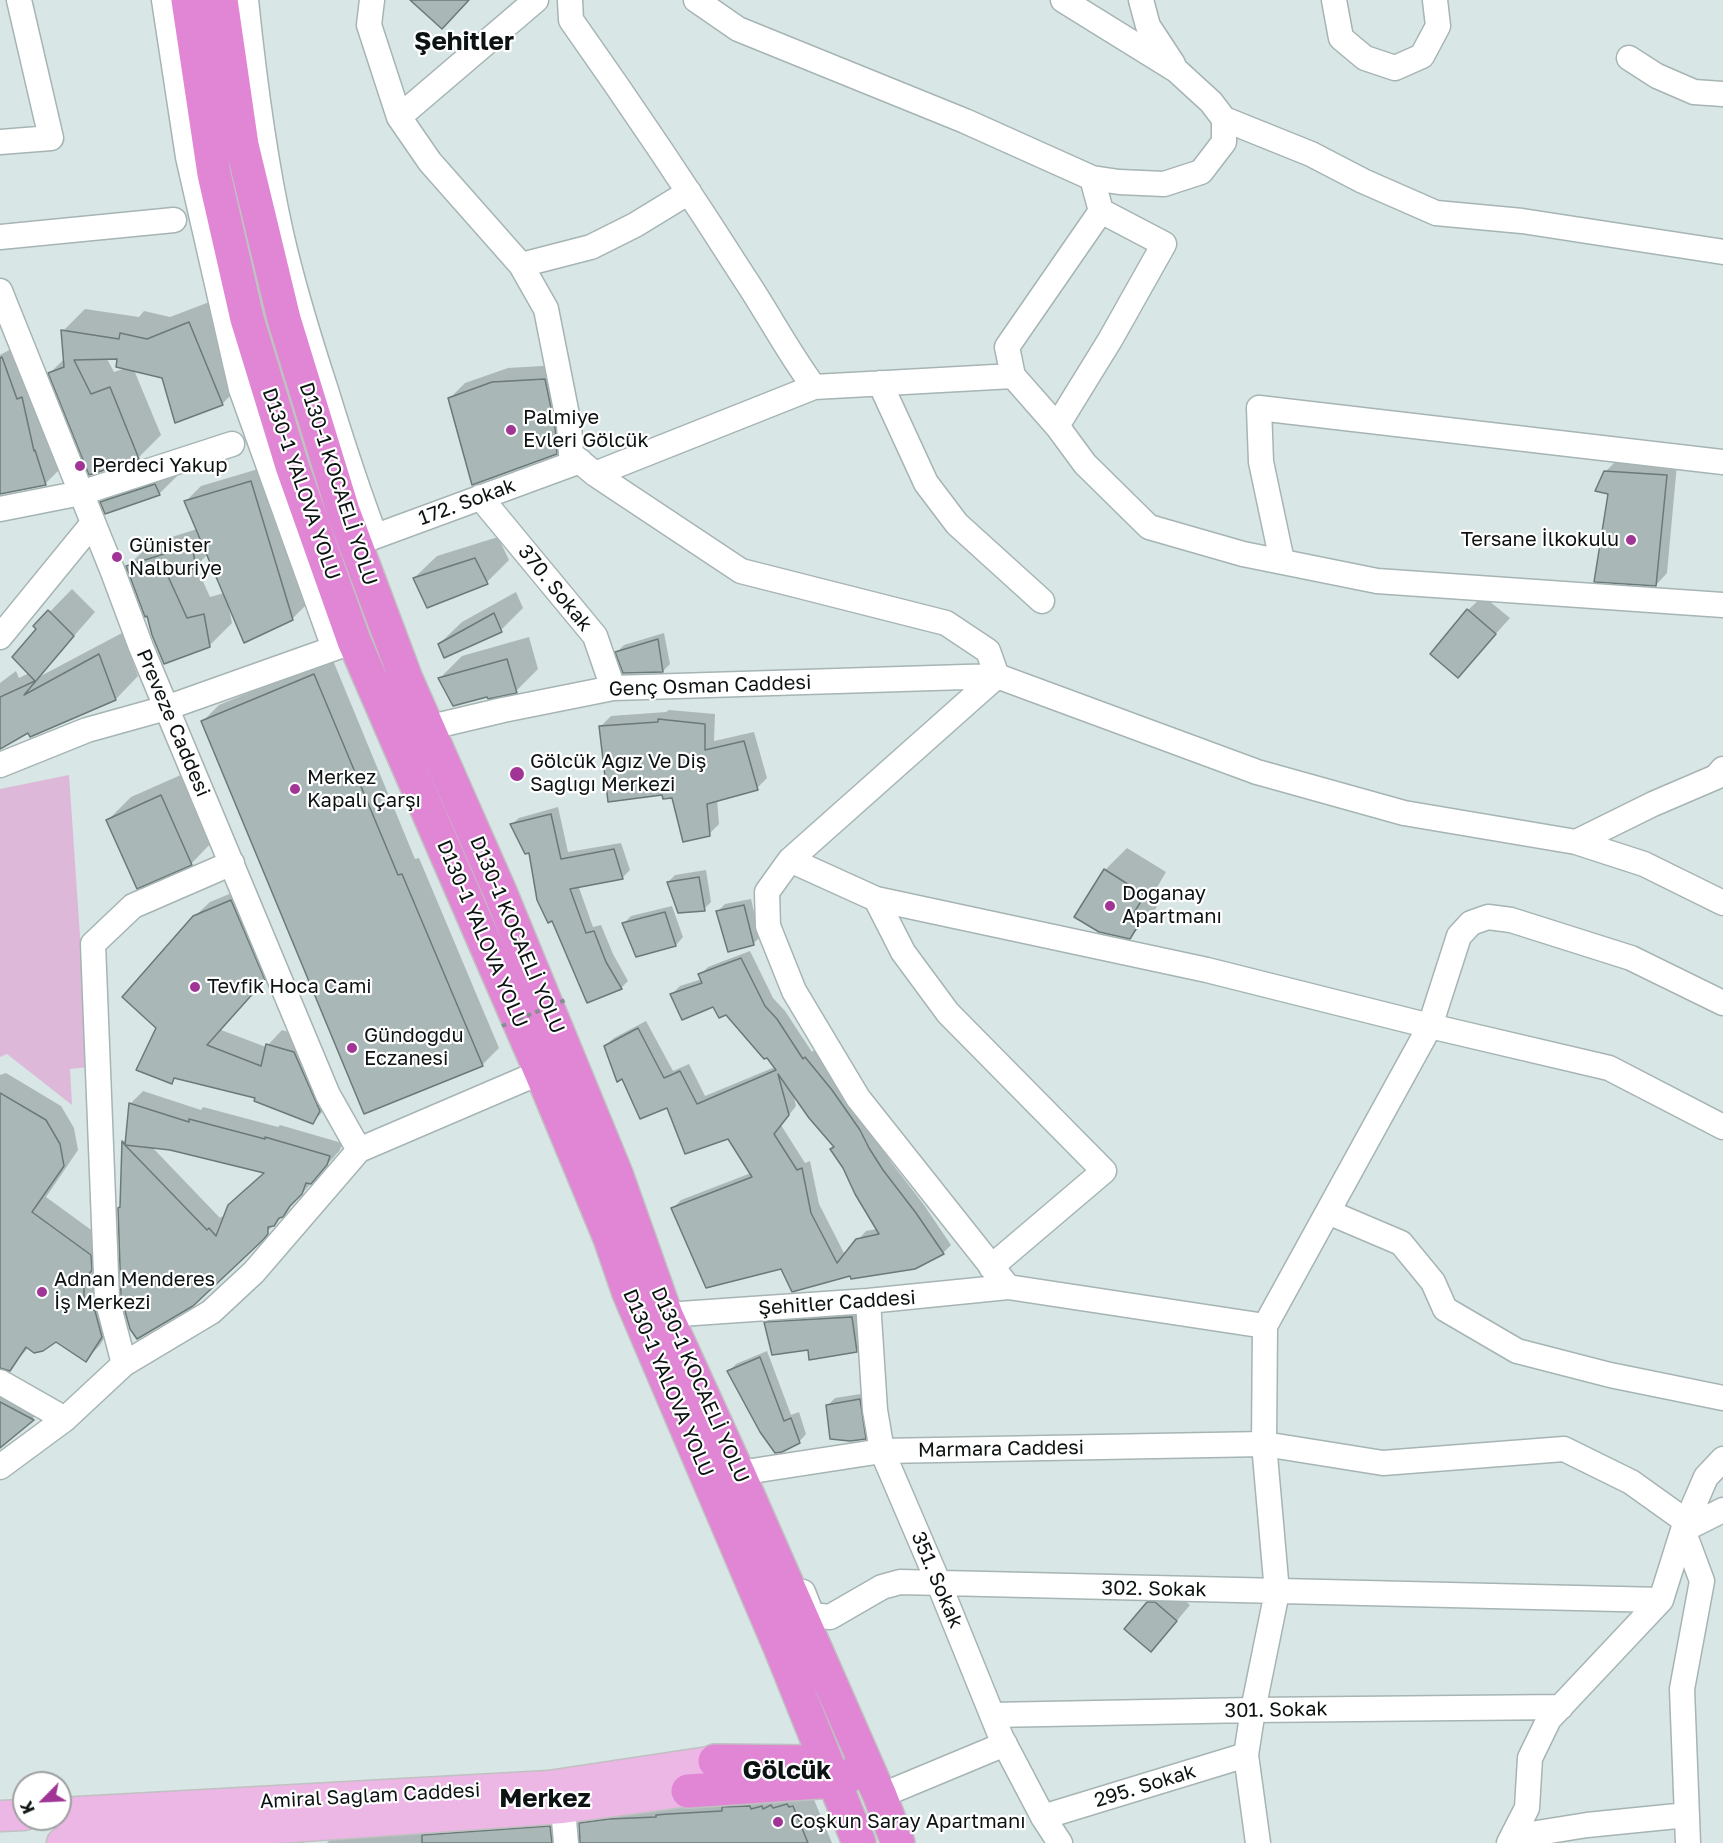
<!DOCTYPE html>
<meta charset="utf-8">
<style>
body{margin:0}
#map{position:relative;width:1723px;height:1843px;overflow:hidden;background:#d8e6e6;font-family:"Golos Text",sans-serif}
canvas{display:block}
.north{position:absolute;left:12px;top:1771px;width:60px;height:60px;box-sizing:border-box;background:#fff;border:2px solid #9ea0a0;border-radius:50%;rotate:246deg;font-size:16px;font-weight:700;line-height:24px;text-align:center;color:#0d1212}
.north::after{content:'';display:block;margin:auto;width:21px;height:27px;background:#a03596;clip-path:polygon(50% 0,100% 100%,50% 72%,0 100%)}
</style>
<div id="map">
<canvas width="1723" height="1843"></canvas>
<div class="north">K</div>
</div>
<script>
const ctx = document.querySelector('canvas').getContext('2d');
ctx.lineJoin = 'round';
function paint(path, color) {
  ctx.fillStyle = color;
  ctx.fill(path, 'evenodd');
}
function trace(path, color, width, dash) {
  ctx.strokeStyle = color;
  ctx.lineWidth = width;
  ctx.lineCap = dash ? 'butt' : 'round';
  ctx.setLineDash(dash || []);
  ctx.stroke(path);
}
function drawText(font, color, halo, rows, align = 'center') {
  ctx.font = font + ' "Golos Text",sans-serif';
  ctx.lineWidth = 4.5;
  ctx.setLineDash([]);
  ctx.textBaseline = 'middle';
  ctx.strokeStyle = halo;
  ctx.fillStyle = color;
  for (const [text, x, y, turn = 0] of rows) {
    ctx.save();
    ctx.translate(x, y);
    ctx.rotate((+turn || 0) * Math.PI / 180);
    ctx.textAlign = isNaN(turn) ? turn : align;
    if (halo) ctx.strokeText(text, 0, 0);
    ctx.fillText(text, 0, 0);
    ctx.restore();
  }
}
const green = new Path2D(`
 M69 775 89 1067 70 1069 72 1105 7 1054 0 1057V789Z`);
const shadow = new Path2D(`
 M212 301 245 381 222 404 164 377 134 370 161 435 138 458 50 373 64 359 63 331 85 309 139 317 144 311 170 317ZM106 357H119L126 368 114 372Z
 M26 341 67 462 45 484 0 493V355Z
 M560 365 571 438 556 453 450 398 465 383 508 368Z
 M1617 460 1677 464 1667 573 1656 585 1610 493 1605 472Z
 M265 467 307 604 292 619 229 608 232 623 209 646 148 614 128 566 150 544 197 529 186 501 201 486ZM208 554 224 593 210 597 196 566Z
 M181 472 159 494 102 502 124 480Z
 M498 537 509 560 487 582 414 578 437 556Z
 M72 589 95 612 37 678 122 633 138 676 116 699 31 736 29 731 0 747V683L16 671 19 678 29 673 38 629 36 626Z
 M516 592 523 608 501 630 439 644 462 622Z
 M1483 596 1510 618 1458 676 1468 610Z
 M664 633 670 664 663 671 624 672 617 652 624 645Z
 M529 637 538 669 516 691 440 678 462 656Z
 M332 658 415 859 419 858 499 1048 482 1065 202 722 219 705Z
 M669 710 715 714 714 741 754 732 767 778 757 788 717 799 719 824 709 834 673 796 664 793 601 726 611 716 666 712Z
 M183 774 213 841 191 864 108 820 131 797Z
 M558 807 568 852 621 843 630 870 623 877 578 885 593 927 601 925 613 954 628 981 621 988 512 824 519 818Z
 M1127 848 1166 872 1152 896 1160 901 1152 915 1130 937 1105 870Z
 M706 870 711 902 704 909 668 882 675 875Z
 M246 887 279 964 221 1030 266 1047 282 1030 309 1038 327 1107 313 1122 256 1097 177 1077 171 1082 158 1027 194 917 210 902Z
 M751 899 760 937 753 944 718 911 725 904Z
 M672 906 683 937 676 945 637 956 624 923 631 916Z
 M750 951 773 998 785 1011 812 1052 814 1050 839 1081 891 1162 924 1205 951 1245 943 1253 851 1274 782 1267 673 1208 681 1200 751 1173 728 1137 668 1106 623 1077 605 1046 614 1038 646 1021 673 1071 689 1064 705 1096 775 1067 727 1013 714 1005 672 994 680 986 702 979 700 975 708 967ZM793 1093 835 1146 877 1229 866 1231 845 1255 819 1204 810 1161 805 1163 781 1125 796 1106Z
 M6 1073 61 1106 74 1128 78 1150 46 1197 105 1240 116 1320 100 1345 86 1360 56 1341 29 1347 9 1369 0 1366V1075Z
 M143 1091 201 1110 203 1107 278 1127 280 1125 342 1143 340 1150 280 1219 192 1305 122 1206 123 1142 127 1138 131 1103ZM151 1146 170 1148 266 1172 224 1219 222 1216 220 1218Z
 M863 1306 867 1340 856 1351 809 1349 766 1323 777 1312Z
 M767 1351 791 1415 799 1412 806 1434 799 1442 729 1371 736 1364Z
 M0 1386 44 1409 0 1446Z
 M867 1393 872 1431 865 1438 828 1405 835 1398Z
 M1164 1588H1170L1190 1605 1165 1635 1148 1603Z
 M810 1790 832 1843H327L344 1825 567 1810 577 1839 580 1840V1824L597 1807Z
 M303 1830 304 1843H138Z`);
const building = new Path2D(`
 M410 0H469L442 29Z
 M189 322 223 405 175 423 162 378 116 367 117 359 74 360 91 394 110 387 139 459 89 475 48 373 64 367 61 330 119 339 120 333 147 339Z
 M2 357 17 399 22 397 34 451 35 450 46 485 0 494V358Z
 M545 379 555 427 557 454 472 485 448 398 492 382Z
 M1604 471 1667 475 1656 586 1594 582 1608 494 1595 491Z
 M251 481 293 620 244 643 184 501Z
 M155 484 160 495 105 514 100 502Z
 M192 545 196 568 167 574 187 618 204 614 210 647 164 664 152 635 147 616 145 617 126 566Z
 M475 558 488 584 427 608 413 578Z
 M1467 609 1496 634 1458 678 1430 654Z
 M48 610 74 636 24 695 99 654 116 700 30 737 28 733 0 749V697L35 681 12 657 36 629 33 626Z
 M494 613 502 632 444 658 438 644Z
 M658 639 663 672 623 673 615 652Z
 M507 659 517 693 488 699 487 697 453 706 438 678Z
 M314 674 398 875 402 874 483 1066 364 1114 201 721Z
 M658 719 705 724V750L744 741 758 790 707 804 710 836 683 842 672 798 663 799 662 795 608 802 599 726 658 722Z
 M161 795 192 865 137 889 106 820Z
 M551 814 561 859 614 849 623 879 570 889 586 933 594 931 606 962 622 989 587 1003 552 921 548 923 537 900 529 853 525 854 510 824Z
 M1104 869 1145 895 1130 919 1139 924 1130 939 1099 932 1074 917Z
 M699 877 705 911 678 913 667 882Z
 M231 900 265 980 207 1045 261 1066 266 1044 294 1052 320 1111 313 1124 254 1101 255 1098 174 1078 172 1084 136 1070 156 1028 122 997 193 916Z
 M744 905 754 945 728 952 716 911Z
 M665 912 676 946 636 957 622 923Z
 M741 958 765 1006 777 1019 803 1059 805 1057 832 1090 860 1130 869 1148 883 1170 916 1213 944 1254 915 1269 851 1279 850 1276 792 1292 781 1269 706 1288 671 1208 752 1177 728 1139 685 1154 667 1108 640 1119 622 1079 617 1082 604 1046 638 1028 664 1078 680 1071 697 1104 776 1070 767 1058 764 1059 726 1015 719 1018 713 1007 682 1020 670 994 702 983 698 974ZM778 1074 809 1118 834 1147 830 1149 843 1168 855 1194 879 1234 856 1239 837 1263 811 1213 802 1168 797 1170 774 1134 789 1115Z
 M0 1093 46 1120 60 1144 64 1166 32 1212 91 1255 92 1270 84 1280V1303L95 1311 102 1337 86 1362 56 1342 43 1351 34 1353 26 1347 10 1371 0 1368Z
 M129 1103 189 1122V1119L265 1139V1137L330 1156 327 1165 311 1184 306 1183 302 1194 290 1206 283 1217 279 1218 274 1226 268 1227V1234L263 1240 193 1306 137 1339 130 1329 121 1297 118 1208 120 1207 122 1141 125 1145ZM125 1145 170 1150 264 1173 228 1205 216 1236 209 1228 207 1230Z
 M852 1317 857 1352 809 1360 808 1350 772 1355 764 1322Z
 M760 1357 784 1421 791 1418 800 1443 782 1452 775 1453 760 1432 727 1371Z
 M860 1399 866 1439 850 1441 830 1439 826 1405Z
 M0 1402 34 1420 0 1448Z
 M1147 1602H1155L1177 1621 1151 1652 1124 1629Z
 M787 1804 789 1807 793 1806 808 1843H580L579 1823 609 1819 656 1817V1815L668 1814 722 1811V1807L750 1806 751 1809 762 1806 763 1809 771 1805 773 1808Z
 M550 1826 552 1843H422V1835Z`);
const minor = new Path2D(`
 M164 0 188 157 241 389 334 648
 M246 0C254 78 264 157 281 233 293 286 309 338 326 390 341 439 357 488 375 536
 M372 0 369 25 399 117 430 162 521 265 546 309 569 425 571 454 595 474 741 571 946 623 988 651 997 676
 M570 0 571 20C631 105 689 191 745 279 769 315 788 352 814 387
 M696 0 738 29 965 121 1092 178 1119 182 1164 184 1201 172 1224 142V119L1211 102 1176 70 1063 0
 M1141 0 1148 26 1173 64
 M1334 0 1341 38 1365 58 1395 68 1422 56 1438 26 1435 0
 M1629 58 1657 76 1694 92 1723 94
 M399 117 536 0
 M1224 119 1311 154 1363 181 1436 213 1522 221 1723 252
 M0 142 51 138 19 0
 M1092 178 1101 211 1007 347 1013 376 1057 426 1085 464 1149 527 1243 554 1377 581 1723 605
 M0 237 174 220
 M521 265 591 247 635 225 689 192
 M0 291 113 572 141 647 328 1095 359 1150
 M880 383 926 483 957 524 1042 601
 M1057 426 1110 340 1164 244 1101 211
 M595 474 814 387 1013 376
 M480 497 595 636 613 688
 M0 509 81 493 232 444
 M360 542 580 461
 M1282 561 1261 462 1259 408 1723 462
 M0 637 93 523
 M997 676 790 860 767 892 768 926 794 991 858 1098 1008 1287 1265 1326 1430 1026 1459 936 1471 923 1488 917 1511 920 1631 958 1723 1003
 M427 728 503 710 613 688 997 676 1257 772 1404 813 1576 842 1653 804 1716 777 1723 769
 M0 765 87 730 166 708 349 643
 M1576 842 1644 864 1723 903
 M790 860 876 899 1207 970 1430 1026 1609 1068 1723 1127
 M876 899 903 952 948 1013 1104 1171 991 1267
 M1328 1212 1401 1243 1433 1282 1445 1309 1517 1351 1610 1375 1723 1398
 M868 1301 875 1410 882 1451 939 1584 1001 1737 1043 1817 1060 1843
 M666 1315 868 1301 1008 1287
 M124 1364 107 1299 93 944 133 906 232 863
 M0 1382 65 1419
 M0 1467 65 1419 124 1364 211 1312 254 1272 359 1150 541 1072
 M739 1475 752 1471 882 1451 1264 1444 1383 1463 1564 1449 1631 1482 1687 1522
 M803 1592 812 1615 830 1617 882 1587 900 1582 1661 1600
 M992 1715 1253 1710 1561 1707
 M880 1796 1005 1744
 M563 1808 566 1843
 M1043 1817 1246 1755
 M1512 1837 1587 1825 1687 1815
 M1258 1843 1246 1755 1253 1710 1277 1592 1264 1444 1265 1326
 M1509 1843 1527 1808 1530 1758 1549 1719 1661 1600 1683 1530 1723 1510
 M1688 1843 1682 1689 1702 1581 1683 1530 1706 1477 1723 1459`);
const major = new Path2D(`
 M60 1813 549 1786 715 1761
 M0 1816 24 1815
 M62 1843 563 1808 688 1791`);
const highway = new Path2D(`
 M188 0 214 174 247 319 292 466 354 641 541 1072 610 1238 629 1293 780 1647 859 1843
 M221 0 242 145 284 319 343 511 406 679 500 892 616 1174 666 1315 739 1475 880 1796 898 1843
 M715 1761 815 1762
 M688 1791 833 1781 853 1774`);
const pathBridge = new Path2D(`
 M502 1026 568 999`);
const markers = [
 [511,430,6,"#a03596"],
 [80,466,6,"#a03596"],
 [1631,540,6,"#a03596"],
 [117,557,6,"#a03596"],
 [517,774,8,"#a03596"],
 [295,789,6,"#a03596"],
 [1110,906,6,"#a03596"],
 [195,987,6,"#a03596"],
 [352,1048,6,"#a03596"],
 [42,1292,6,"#a03596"],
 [778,1822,6,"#a03596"]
];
const poiNames = [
 ["Palmiye",523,418],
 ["Evleri Gölcük",523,441],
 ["Perdeci Yakup",92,466],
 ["Tersane İlkokulu",1619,540,"right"],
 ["Günister",129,546],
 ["Nalburiye",129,569],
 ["Gölcük Ağız Ve Diş",530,762],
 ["Sağlığı Merkezi",530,785],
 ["Merkez",307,778],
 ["Kapalı Çarşı",307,801],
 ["Doğanay",1122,894],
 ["Apartmanı",1122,917],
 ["Tevfik Hoca Cami",207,987],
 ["Gündoğdu",364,1036],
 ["Eczanesi",364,1059],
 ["Adnan Menderes",54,1280],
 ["İş Merkezi",54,1303],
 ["Coşkun Saray Apartmanı",790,1822]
];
const streetNames = [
 ["D130-1 YALOVA YOLU",301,484,71],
 ["D130-1 KOCAELİ YOLU",338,484,72],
 ["172. Sokak",467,502,-20],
 ["370. Sokak",555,588,51],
 ["Genç Osman Caddesi",710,686,-2],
 ["Preveze Caddesi",173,723,67],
 ["D130-1 YALOVA YOLU",482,934,67],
 ["D130-1 KOCAELİ YOLU",517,935,67],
 ["Şehitler Caddesi",837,1303,-4],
 ["D130-1 YALOVA YOLU",668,1383,67],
 ["D130-1 KOCAELİ YOLU",700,1385,66],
 ["Marmara Caddesi",1001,1449,-1],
 ["351. Sokak",937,1580,67],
 ["302. Sokak",1154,1589,1],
 ["301. Sokak",1276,1710,-1],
 ["295. Sokak",1145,1786,-17],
 ["Amiral Sağlam Caddesi",370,1796,-3]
];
const districtNames = [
 ["Şehitler",464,42],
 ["Gölcük",787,1771],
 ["Merkez",545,1799]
];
paint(green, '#deb8d8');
paint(shadow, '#0003');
paint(building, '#a9b7b7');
trace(building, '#6c7979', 1.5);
trace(minor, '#a6b4b4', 27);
trace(major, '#c0c1c1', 33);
trace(highway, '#c0c1c1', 36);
trace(minor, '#fff', 24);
trace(major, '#ecb6e5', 30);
trace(highway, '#e086d4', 33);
trace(pathBridge, '#869090', 4, [4.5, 4.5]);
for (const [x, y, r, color] of markers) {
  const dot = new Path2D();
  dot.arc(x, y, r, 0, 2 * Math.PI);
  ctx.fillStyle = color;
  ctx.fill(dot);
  trace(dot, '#fff', 2);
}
drawText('20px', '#0d1212', '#fff', poiNames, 'left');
drawText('20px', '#0d1212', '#fff', streetNames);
drawText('bold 26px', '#0d1212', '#fff', districtNames);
</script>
